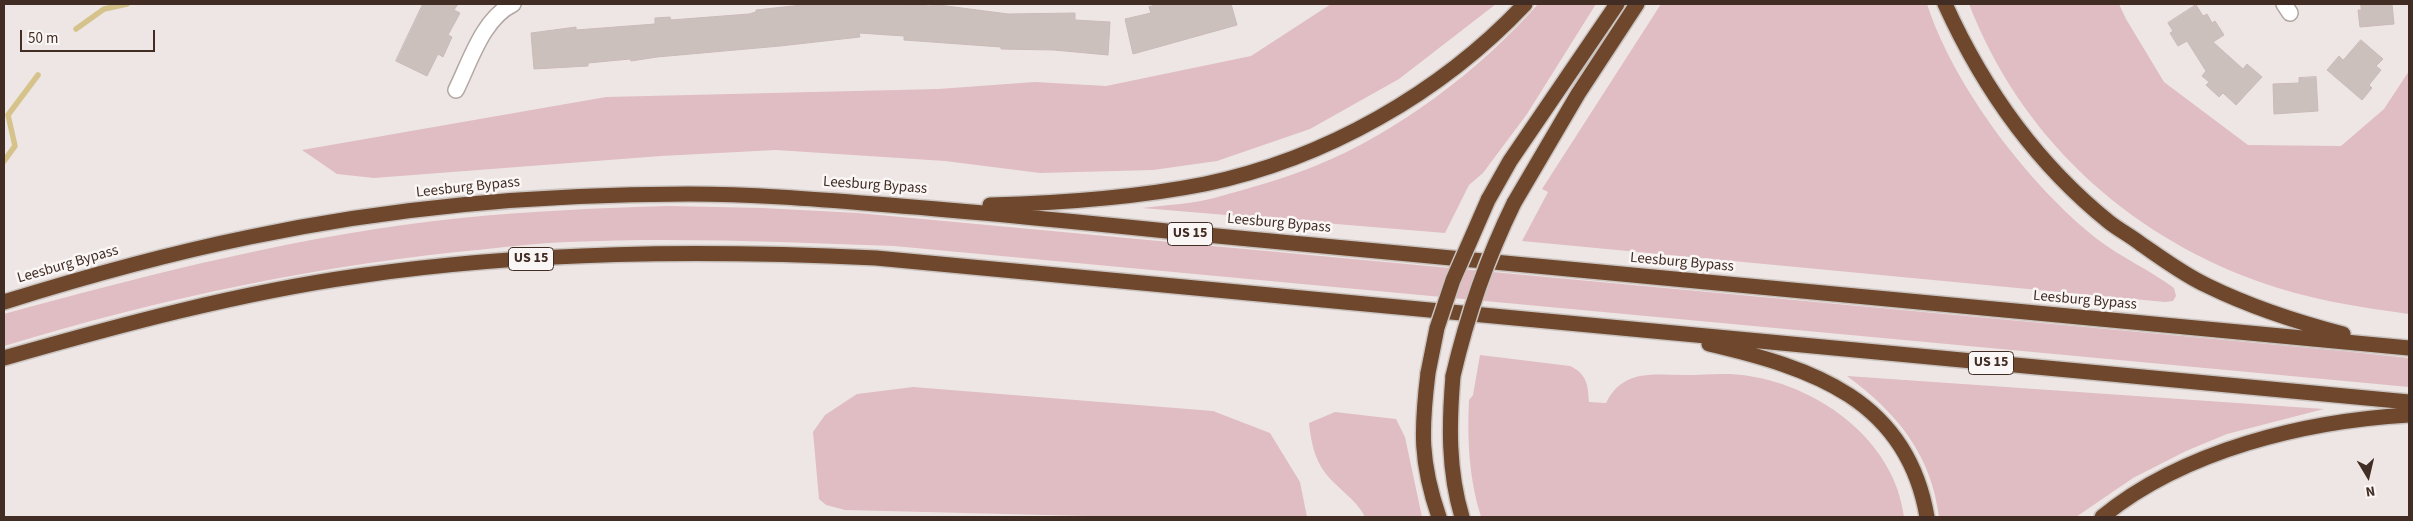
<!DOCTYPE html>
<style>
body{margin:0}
#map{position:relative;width:2413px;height:521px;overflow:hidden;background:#eee6e5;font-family:"Source Sans 3",sans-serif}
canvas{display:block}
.frame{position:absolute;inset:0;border:5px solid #412d23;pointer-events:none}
.north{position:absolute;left:2343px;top:451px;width:50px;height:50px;-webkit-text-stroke:4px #faf6f6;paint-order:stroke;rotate:171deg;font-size:14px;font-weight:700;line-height:20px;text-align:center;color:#412d23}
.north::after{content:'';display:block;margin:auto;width:18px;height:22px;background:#412d23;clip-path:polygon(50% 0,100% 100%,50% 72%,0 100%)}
.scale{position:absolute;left:20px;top:30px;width:135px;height:22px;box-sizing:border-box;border:2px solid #412d23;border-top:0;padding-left:6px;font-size:15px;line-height:18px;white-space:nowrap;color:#412d23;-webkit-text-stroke:4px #faf6f6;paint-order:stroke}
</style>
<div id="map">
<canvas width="2413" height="521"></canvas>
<div class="frame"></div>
<div class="north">N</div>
<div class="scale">50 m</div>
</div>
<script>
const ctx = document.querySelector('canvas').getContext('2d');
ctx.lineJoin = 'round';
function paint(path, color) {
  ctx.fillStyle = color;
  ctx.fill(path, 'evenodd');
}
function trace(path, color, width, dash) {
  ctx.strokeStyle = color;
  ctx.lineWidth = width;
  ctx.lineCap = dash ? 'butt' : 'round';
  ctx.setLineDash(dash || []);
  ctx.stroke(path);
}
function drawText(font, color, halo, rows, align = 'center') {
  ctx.font = font + ' "Source Sans 3",sans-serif';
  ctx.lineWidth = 5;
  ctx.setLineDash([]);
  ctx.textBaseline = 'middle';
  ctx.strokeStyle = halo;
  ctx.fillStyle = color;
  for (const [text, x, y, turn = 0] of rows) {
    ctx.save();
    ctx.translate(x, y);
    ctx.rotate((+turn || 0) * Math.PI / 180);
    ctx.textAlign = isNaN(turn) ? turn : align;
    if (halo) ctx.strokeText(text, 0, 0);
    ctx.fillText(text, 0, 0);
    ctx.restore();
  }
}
const green = new Path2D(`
 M1331 4H1496L1399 79 1310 129 1217 161 1153 170 1040 173 945 161 776 150 661 156 374 178 337 174 302 150 606 97 938 89 1035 82 1106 86 1251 56Z
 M1538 4H1596L1527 114 1483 173 1469 185 1445 233 1142 208C1166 205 1191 204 1214 198 1247 189 1283 179 1315 166 1396 134 1481 69 1538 4Z
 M1661 4H1927C1954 87 2029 185 2097 239 2122 258 2150 270 2174 288L2176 296 2173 301 2165 302 1522 241 1548 192 1542 189Z
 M1969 4H2119L2126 19 2164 82 2248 145 2341 146 2384 109 2409 71V314C2358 307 2306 299 2257 281 2125 233 2020 136 1969 4Z
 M669 206 762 208 858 213 2343 351 2409 358V387L894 246C786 242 677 237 568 242 541 243 514 246 487 249 323 264 161 298 4 346V314C154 273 306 234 461 218 530 211 599 208 669 206Z
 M1480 355 1570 366C1587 374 1588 385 1589 402L1606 403C1623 369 1652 375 1685 375 1706 375 1728 372 1749 376 1821 387 1895 442 1904 517H1481C1469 479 1467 440 1469 400L1473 395Z
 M1847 376 2324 409 2227 434 2186 451 2133 478 2076 517H1939C1931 454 1897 413 1847 376Z
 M913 387 1213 411 1270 433 1300 482 1307 517H1126L845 510 826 505 819 499 813 432 825 415 857 394Z
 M1335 412 1396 419 1405 437 1422 517H1365C1356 499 1338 489 1326 474 1314 459 1311 441 1309 423Z`);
const stream = new Path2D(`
 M76 29 104 9 127 4
 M4 161 15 146 8 115 38 75`);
const building = new Path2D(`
 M423 4H458L454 10 460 13 448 35 452 37 443 57 438 54 427 76 396 61Z
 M802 4H899L931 6V4L1008 14 1075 13V20L1110 22 1108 55 1054 50 1001 49V47L904 40V36L859 33 860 37 780 46 657 57 631 61 630 59 588 63V66L534 69 531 33 576 27V30L655 24V18L670 17 671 20 749 14 756 12V10L802 5Z
 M1161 4H1231L1237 25 1133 54 1125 19 1151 13 1149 7Z
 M2361 4H2392L2394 24 2360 27 2358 10H2361Z
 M2196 5 2203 16 2207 14 2212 23 2215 21 2224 35 2213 42 2243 69 2247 64 2262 77 2236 105 2223 93 2219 97 2206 85 2209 82 2202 76 2206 71 2187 41 2178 46 2170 33 2173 31 2168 23Z
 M2361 40 2383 59 2376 66 2381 70 2369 85 2372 88 2362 100 2327 70 2339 56 2343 60Z
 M2316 77 2318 111 2274 114 2273 84 2299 83V78Z`);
const street = new Path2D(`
 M2284 4 2290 13
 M456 90C470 62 483 18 513 4`);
const highway = new Path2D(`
 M1945 4C1983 88 2037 164 2109 222 2119 230 2131 236 2141 244 2163 259 2184 275 2208 286 2251 307 2297 322 2343 334
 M1488 200 1510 161 1617 4
 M1514 203 1578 94 1637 4
 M990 205C1063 203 1134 198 1205 184 1325 159 1441 93 1525 4
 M4 302C84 277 167 254 250 237 393 207 542 194 689 194 751 194 814 199 876 204 983 212 1089 223 1196 234L2409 348
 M1709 344C1812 368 1907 399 1927 517
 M4 358C120 325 238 293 358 276 530 251 703 250 876 258L2409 402
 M1428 373C1421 430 1420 462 1439 517
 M1453 376C1449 424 1448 470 1462 517
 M2102 517C2184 450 2305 421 2409 415`);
const highwayBridge = new Path2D(`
 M1428 373 1437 328 1453 280 1488 200
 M1453 376C1467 316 1487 258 1514 203`);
const shields = [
 [1190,234,45],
 [531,259,45],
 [1991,363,45]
];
const shieldNames = [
 ["US 15",1190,234],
 ["US 15",531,259],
 ["US 15",1991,363]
];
const streetNames = [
 ["Leesburg Bypass",875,186,4],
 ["Leesburg Bypass",468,188,-6],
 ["Leesburg Bypass",1279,224,5],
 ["Leesburg Bypass",1682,263,5],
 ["Leesburg Bypass",68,265,-16],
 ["Leesburg Bypass",2085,301,5]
];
paint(green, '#e0bdc2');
trace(stream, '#d5c38b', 5.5);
paint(building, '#ccc0bd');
trace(building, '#c9bab7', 1);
trace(street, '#b3a7a3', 18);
trace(highway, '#cac4c1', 18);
trace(street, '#fff', 15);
trace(highway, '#6f472d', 15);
trace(highwayBridge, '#cac4c1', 18, []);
trace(highwayBridge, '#6f472d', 15);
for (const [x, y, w] of shields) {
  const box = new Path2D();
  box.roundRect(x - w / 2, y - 11.5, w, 23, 4);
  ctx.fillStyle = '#faf6f6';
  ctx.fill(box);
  trace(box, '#412d23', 1);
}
drawText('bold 14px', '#412d23', null, shieldNames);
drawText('15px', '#412d23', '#faf6f6', streetNames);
</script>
